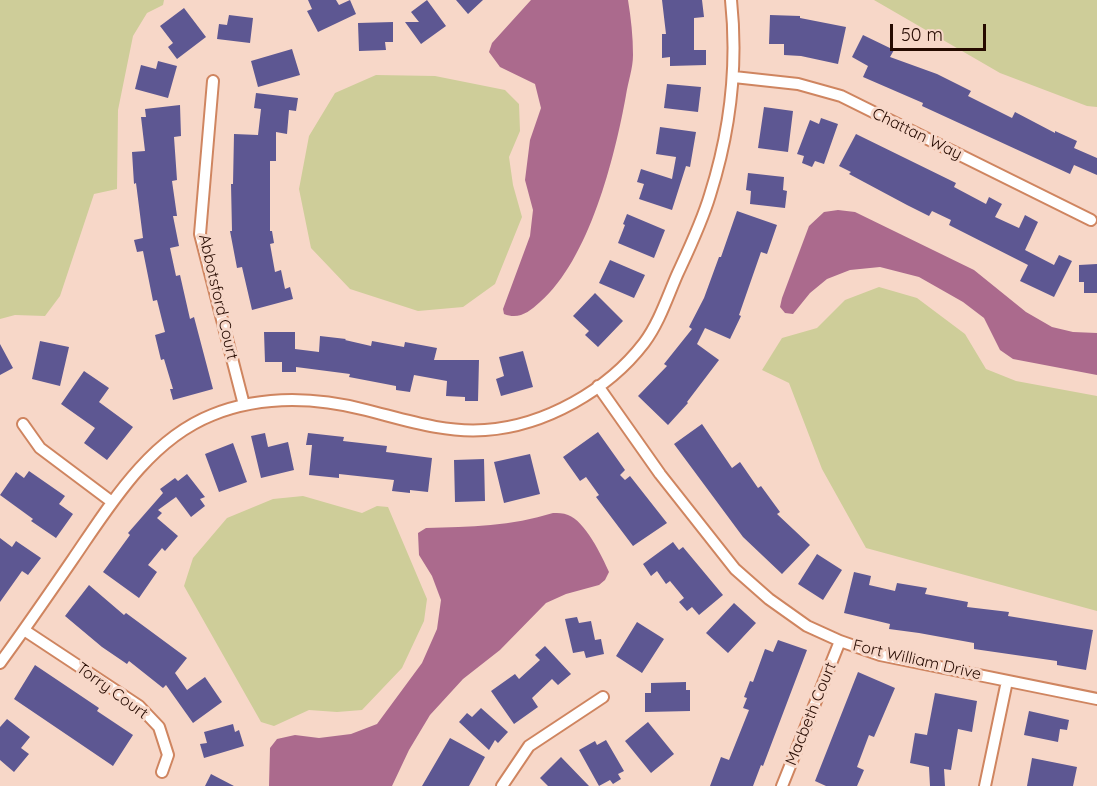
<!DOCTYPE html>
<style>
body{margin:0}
#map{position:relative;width:1097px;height:786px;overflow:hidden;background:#f7d7c8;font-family:Quicksand,sans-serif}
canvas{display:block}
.scale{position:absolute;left:890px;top:24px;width:96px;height:27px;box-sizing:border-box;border:3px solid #260a00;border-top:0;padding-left:8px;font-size:18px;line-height:21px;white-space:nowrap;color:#260a00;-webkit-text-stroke:4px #f7d7c8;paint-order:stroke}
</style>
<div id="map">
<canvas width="1097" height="786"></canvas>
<div class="scale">50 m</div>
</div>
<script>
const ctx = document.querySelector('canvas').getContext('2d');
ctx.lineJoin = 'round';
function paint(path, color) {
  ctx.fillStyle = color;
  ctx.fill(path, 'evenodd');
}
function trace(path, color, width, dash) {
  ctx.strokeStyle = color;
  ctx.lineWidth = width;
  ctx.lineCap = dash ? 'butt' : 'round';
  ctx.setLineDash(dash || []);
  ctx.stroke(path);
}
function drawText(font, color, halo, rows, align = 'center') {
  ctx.font = font + ' Quicksand,sans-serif';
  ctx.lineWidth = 6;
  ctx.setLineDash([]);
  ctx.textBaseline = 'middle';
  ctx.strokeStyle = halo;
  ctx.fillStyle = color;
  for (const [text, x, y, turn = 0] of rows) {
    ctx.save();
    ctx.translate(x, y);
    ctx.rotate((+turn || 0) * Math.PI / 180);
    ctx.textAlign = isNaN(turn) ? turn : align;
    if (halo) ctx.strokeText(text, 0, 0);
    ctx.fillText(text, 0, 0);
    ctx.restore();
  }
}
const green = new Path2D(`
 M0 0H164L163 5 147 13 133 36 118 110 117 189 94 194 60 296 45 316 15 315 0 319Z
 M874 0H1097V107L1087 106 1000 73Z
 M376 75 435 76 505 90 519 104 520 131 509 157 513 185 522 217 495 284 463 307 418 311 350 289 311 248 299 189 309 136 335 93Z
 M879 287 917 298 965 334 986 369 1016 381 1097 396V611L866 548 822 469 789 383 762 370 782 338 817 328 845 300Z
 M303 496 362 513 377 506 388 507 427 599 424 621 402 668 362 710 337 712 309 710 274 726 261 722 184 586 193 558 227 518 273 499Z`);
const water = new Path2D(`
 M531 0H628C631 18 633 37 633 55 633 68 628 82 626 95 615 157 589 260 540 302 529 312 519 320 504 314L503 309 530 236 533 210 525 180 530 140 541 108 535 84 500 67 489 52 492 43Z
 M838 210 855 212 974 270 1026 312 1052 327 1073 332 1097 333V375L1013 359 1000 350 984 318 963 302 919 277 880 267 850 270 827 279 810 293 793 314 785 313 780 307 782 298 809 226 824 212Z
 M553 513C558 513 563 513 568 515 585 521 602 556 609 572L605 580 599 585 566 594 546 603 500 650 463 679 430 715 409 750 392 786H269L270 748 277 739 295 735 319 738 351 734 377 724 422 663 437 629 441 600 432 576 419 555 418 533 426 528C470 527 512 526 553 513Z`);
const building = new Path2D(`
 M308 0H336L339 5 350 0 356 14 318 32 307 11 312 9Z
 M427 0 446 26 421 44 405 22H419L411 12Z
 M456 0H483L468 14Z
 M662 0H702L704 17 694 18V50H706V65L670 66V57L662 58V34H666Z
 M184 8 206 37 177 59 168 47 173 43 160 26Z
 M229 15 253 18 250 43 217 39 219 24 227 25Z
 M770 15 800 16V18L846 27 838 64 801 56 784 55V44H769Z
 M393 22V42H385L386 50 359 51 358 23Z
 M863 35 894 50 890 57 937 74 971 91 968 96 1012 118 1015 112 1055 133V131L1077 141 1074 148 1097 158V175L1074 165 1070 174 922 106 923 103 863 77 868 66 852 57Z
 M292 49 300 75 258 87 251 61Z
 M158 61 177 66 168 98 135 89 141 65 156 69Z
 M667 84 701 87 698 112 664 108Z
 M256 93 298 98 296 111 289 110 287 134 276 132V161H270V231H272L274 243 270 244 275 272 281 270 285 289 290 287 293 299 252 310 242 267 237 268 230 231H232L231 184H233L234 134 258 135 261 109 254 108Z
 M180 105 181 136 174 137 177 180 172 181 177 216H173L179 246 170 248 176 276 180 275 190 319 194 317 213 389 173 400 170 389H173L164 359 161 360 155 335 165 332 157 300 153 301 143 251 137 252 134 240 143 238 136 183 134 184 132 152 145 151 141 117H146L145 109Z
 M764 107 793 111 788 152 758 148Z
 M821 118 838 124 824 164 815 161 812 167 802 163 804 156 797 154 810 120 819 124Z
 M660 127 696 132 690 167 686 166 672 210 639 199 644 184 637 182 641 169 672 179 676 157 656 154Z
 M856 134 956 183 954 187 986 204 989 197 1002 204 995 217 1019 228 1025 215 1038 222 1025 250 1054 265 1059 255 1072 261 1054 297 1020 281 1028 265 949 225 951 220 932 211 929 216 907 205 849 174 851 172 839 166Z
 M748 173 784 177 783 190 787 191 785 208 750 204 751 191 746 190Z
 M737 211 777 225 767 254 761 252 739 315 741 316 730 339 705 328 697 344 719 360 687 402 688 403 668 425 638 396 667 366 664 364 692 329 689 327 704 298 719 257H721Z
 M627 214 665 230 654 258 618 243 625 225 623 224Z
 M610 260 645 275 634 298 599 283Z
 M1097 264V293H1084V282H1079V265Z
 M595 293 623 321 598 347 585 335 589 331 573 316Z
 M264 332H295V349L319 352 320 336 346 339 345 340 371 346 372 341 404 347 405 342 437 348 434 360H479L478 401H465V397L446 396 447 381 414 375 410 392 396 390V386L349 377 350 374 296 367V372H282V362H265Z
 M40 341 69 347 60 386 32 379Z
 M0 344 13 368 0 375Z
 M523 351 533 387 501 396 496 379 504 376 499 357Z
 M84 371 109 388 99 402 133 427 107 460 84 443 95 428 61 404Z
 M702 424 732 468 740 462 758 488 761 486 780 512 777 514 810 545 782 574 743 537 674 444Z
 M598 432 625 470 620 475 625 480 630 476 667 523 633 546 596 497 599 495 586 477 580 481 563 457Z
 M265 433 268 447 288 442 294 470 261 478 251 436Z
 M308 433 344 437 343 441 387 446 386 452 432 458 428 492 410 490V493L392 491 394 480 339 474V478L309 475 312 445H306Z
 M233 443 247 482 219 492 205 454Z
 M530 454 540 494 504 503 494 462Z
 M484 459 485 501 455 502 454 460Z
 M29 471 65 496 59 504 73 514 56 538 31 521 33 519 0 495 16 472 24 478Z
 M187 474 205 497 200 499 205 506 191 517 176 497 158 510 162 513 157 518 178 536 165 551 162 548 148 565 157 572 139 598 103 572 130 535 128 533 163 493 160 489 175 478 178 481Z
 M0 538 12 547 16 541 41 558 28 575 22 571 0 602Z
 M673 542 679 550 683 547 723 595 699 615 692 607 687 611 679 602 684 598 670 581 666 584 657 571 651 576 643 564Z
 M817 554 842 570 823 600 798 584Z
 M854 572 871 576 869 585 895 591 897 583 927 588 925 594 968 602 967 607 1009 612 1008 616 1093 630 1086 670 1057 665V661L974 649V643L919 633 889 629 890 624 844 613Z
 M89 585 124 615 126 613 187 658 175 673 187 690 205 677 222 702 193 723 166 685 163 688 129 661 127 664 102 647 65 616Z
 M734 603 756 623 728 653 706 633Z
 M577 617 579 623 591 621 595 640 601 639 604 654 586 658 584 651 573 653 565 619Z
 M637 622 664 639 642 673 616 656Z
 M778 640 807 650 763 766 761 765 753 786H710L721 757 729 760 749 710 743 708 747 698 744 697 750 681 753 682 765 649 773 652Z
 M545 646 571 674 558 685 552 679 532 698 538 707 514 724 491 691 515 674 519 679 540 660 535 655Z
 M35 665 99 708 97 711 133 735 113 766 14 699Z
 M858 672 895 688 874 737 869 735 857 767 864 770 857 786H826L815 781Z
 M686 682V690H690V711L645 712V693H651V683Z
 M935 693 977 701 972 732 958 729 951 770 944 769 945 786H930L929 767 910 763 915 733 927 735Z
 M481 708 508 732 498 743 495 740 489 750 459 722 467 713 472 717Z
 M1029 711 1069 720 1067 730 1060 729 1058 742 1024 735Z
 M7 719 30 737 21 748 29 754 14 772 0 760V727Z
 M648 722 674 754 651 773 625 741Z
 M233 724 235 732 239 730 244 746 204 758 200 744 207 743 204 732Z
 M450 738 485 757 469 786H422Z
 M606 740 624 771 618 774 621 779 613 784 610 780 599 786 579 750 595 741 597 745Z
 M561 757 589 786H548L540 778Z
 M1032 758 1077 767 1073 786H1027Z
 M211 774 234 786H205Z`);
const street = new Path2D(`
 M734 77 798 84 841 96 1091 220
 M213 81 200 234 244 405
 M598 386 660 474 735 569 769 599 807 626 840 641 880 655 1097 699
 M23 424 40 448 112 502
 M24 630 139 706 159 727 168 755 162 772
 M0 663C25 629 49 594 73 559 110 505 149 440 212 415 262 395 315 397 366 410 406 420 444 433 485 430 545 426 608 390 644 343 659 323 667 298 677 275 689 249 702 222 710 195 730 132 738 66 731 0
 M502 786 529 746 603 697
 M782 786 840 641
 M985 786 1007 681`);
const streetNames = [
 ["Chattan Way",917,134,26],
 ["Abbotsford Court",218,297,77],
 ["Fort William Drive",917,660,13],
 ["Torry Court",112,691,36],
 ["Macbeth Court",811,714,-68]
];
paint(green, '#cecd99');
paint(water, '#ab6a8d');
paint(building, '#5d5792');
trace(street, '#cf8560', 14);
trace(street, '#fff', 10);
drawText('16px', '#260a00', '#f7d7c8', streetNames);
</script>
